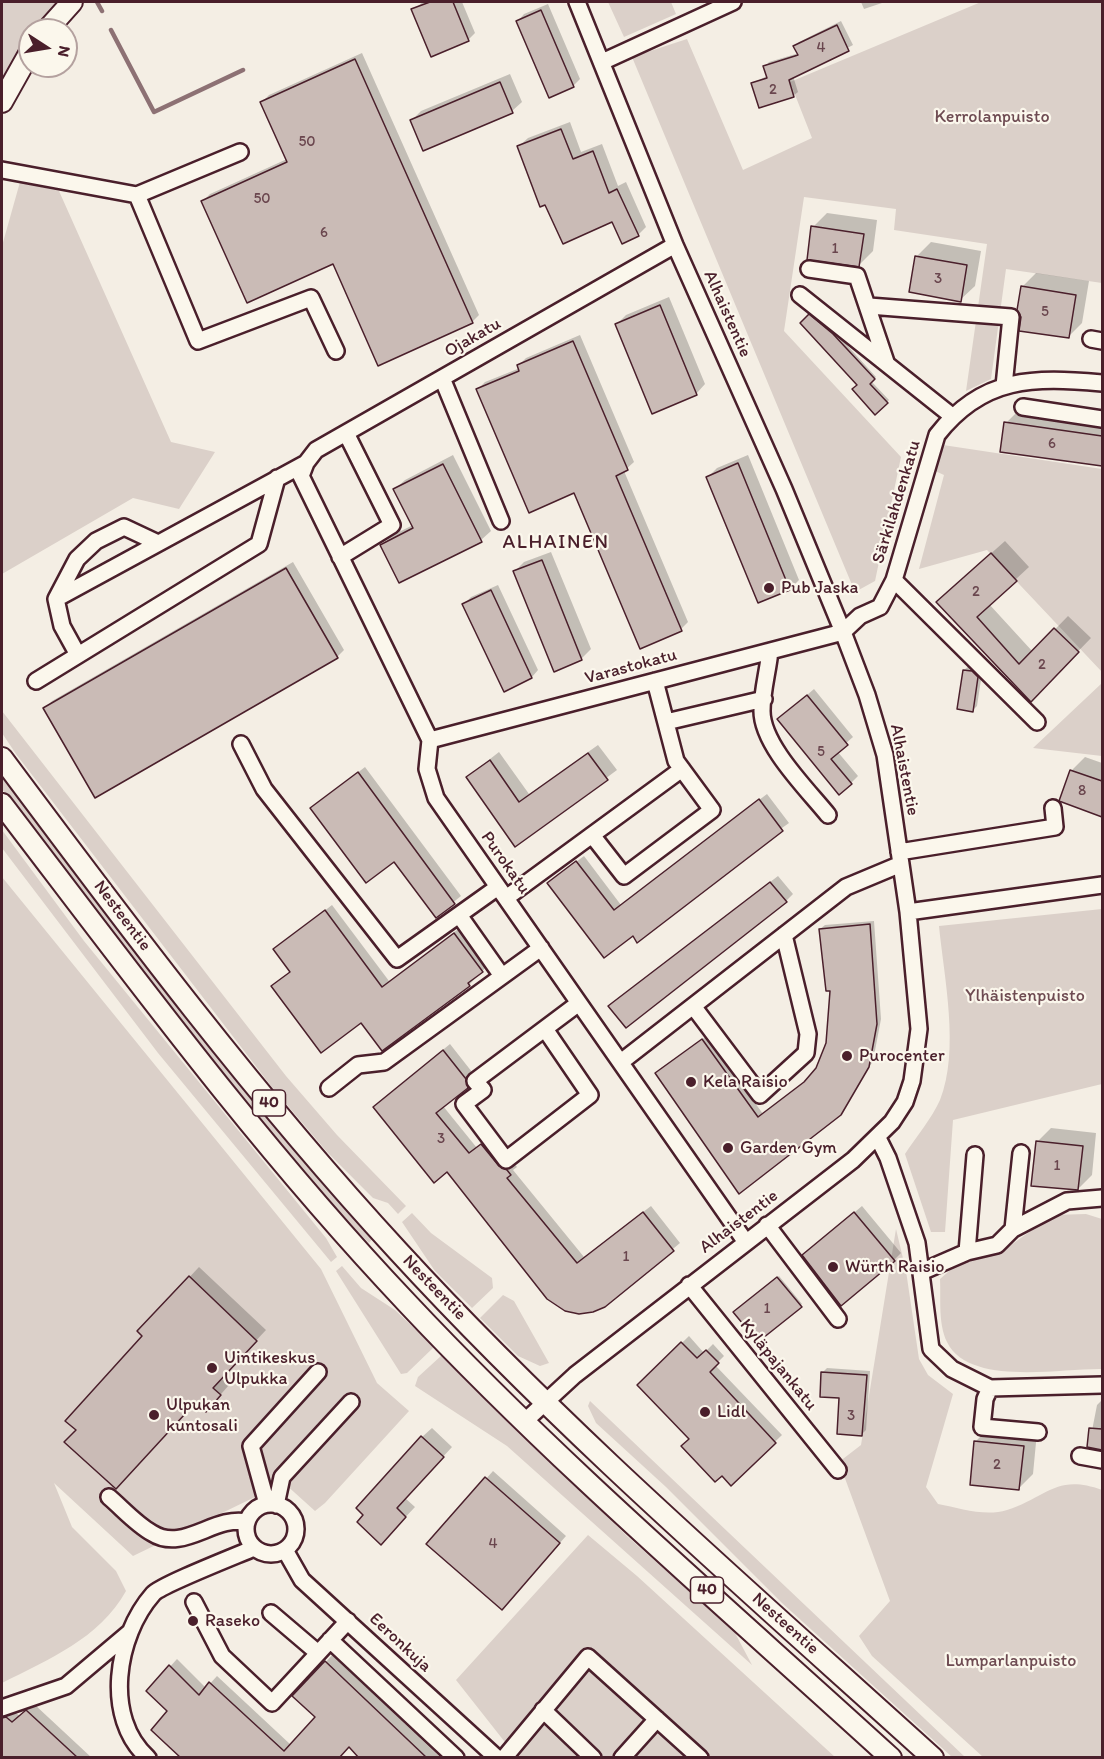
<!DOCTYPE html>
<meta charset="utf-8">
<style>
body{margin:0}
#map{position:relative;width:1104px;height:1759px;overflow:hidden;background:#f4eee4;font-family:Itim,sans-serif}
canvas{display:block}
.frame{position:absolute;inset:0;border:3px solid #4a1f2b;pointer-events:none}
.north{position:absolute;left:18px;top:18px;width:60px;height:60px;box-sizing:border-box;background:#fbf7ec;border:2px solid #b4a19f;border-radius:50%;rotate:102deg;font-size:16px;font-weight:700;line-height:24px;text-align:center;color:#4a1f2b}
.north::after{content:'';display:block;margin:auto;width:21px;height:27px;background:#4a1f2b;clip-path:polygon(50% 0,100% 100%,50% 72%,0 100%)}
</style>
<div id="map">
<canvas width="1104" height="1759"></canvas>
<div class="frame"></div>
<div class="north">N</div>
</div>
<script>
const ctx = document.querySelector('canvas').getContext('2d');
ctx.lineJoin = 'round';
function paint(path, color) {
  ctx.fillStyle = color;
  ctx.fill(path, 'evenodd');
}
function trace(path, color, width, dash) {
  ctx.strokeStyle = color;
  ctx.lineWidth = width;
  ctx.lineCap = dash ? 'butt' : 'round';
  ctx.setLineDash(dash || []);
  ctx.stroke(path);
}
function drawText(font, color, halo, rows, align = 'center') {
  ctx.font = font + ' Itim,sans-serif';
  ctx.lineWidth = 4.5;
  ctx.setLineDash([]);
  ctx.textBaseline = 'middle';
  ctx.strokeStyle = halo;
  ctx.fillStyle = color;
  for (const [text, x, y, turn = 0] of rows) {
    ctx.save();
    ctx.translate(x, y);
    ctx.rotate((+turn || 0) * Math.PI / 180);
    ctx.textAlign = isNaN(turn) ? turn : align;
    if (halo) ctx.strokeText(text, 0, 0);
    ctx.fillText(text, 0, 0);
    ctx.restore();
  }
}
const green = new Path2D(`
 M2 2H57L34 30H30V35L2 80Z
 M608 2H671L676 14 624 37Z
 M981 2H1102V283L1006 269 991 379 966 391 987 244 894 230 896 209 804 197 784 331 901 457 875 581 855 592 632 57 687 39 743 170 812 138 790 82Z
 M20 182 59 191 171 442 215 452 179 509 133 498 2 574V246Z
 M943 445 1102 469V672L987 550 919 569 944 475 933 470Z
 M1102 683V756L1033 748Z
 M2 711 286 1076 337 1135 406 1206 398 1214 388 1203 373 1198 327 1152 271 1086 16 754 2 733Z
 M2 778 374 1237 369 1243C313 1189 264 1128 216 1067 143 975 73 882 2 789Z
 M2 830 84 941 326 1238 337 1257 331 1262 158 1053 2 848Z
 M2 877 321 1269 377 1383 409 1411 325 1503 315 1511 284 1483 133 1556 54 1483 72 1527 116 1571 126 1591C99 1639 49 1659 2 1683Z
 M1102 909V1084L953 1120 945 1232H931L905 1154C916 1137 932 1118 940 1100 960 1050 944 978 939 926Z
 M412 1213 431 1233 492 1278 493 1288 472 1308 435 1271 402 1222Z
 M1086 1214 1102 1219V1369C1061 1368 969 1387 947 1342 938 1323 941 1300 940 1279L956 1265 1004 1250 1053 1215Z
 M896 1229 906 1271 919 1359 928 1375 953 1394 926 1487 938 1504C960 1508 985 1517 1007 1510 1046 1498 1056 1473 1102 1490V1757H983L872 1656 859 1636 890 1601 839 1462 861 1445Z
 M342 1266 361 1288 395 1310 434 1347 407 1373 401 1374 336 1271Z
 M503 1295 514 1301 549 1363 540 1366 518 1356 480 1318Z
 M442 1355 464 1379 628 1537 734 1631 752 1665 507 1446 415 1386 418 1377Z
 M590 1401 965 1757H952L782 1603 666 1487 596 1423 588 1406Z
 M588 1535 637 1576 835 1757H521L508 1746 456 1680Z`);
const shadow = new Path2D(`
 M423 2H462L475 33 468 40 413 10Z
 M861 2H885L864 9Z
 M548 4 580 79 573 86 518 21 524 14Z
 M841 21 853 45 793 76 798 92 793 96 753 83 767 76 765 67 769 62 799 53 795 46 799 42Z
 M362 53 479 315 472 322 333 262 203 201 210 194 287 159 262 102 269 95Z
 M510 74 522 102 512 111 423 149 411 121 421 111Z
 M570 122 581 152 602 144 618 186 626 182 646 227 638 235 613 220 519 146 528 138Z
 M827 213 877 220 873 251 859 265 813 227Z
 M931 242 981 251 975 286 960 300 917 256Z
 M1036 273 1089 281 1082 323 1068 337 1022 317V287Z
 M669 297 705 384 696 394 617 324 626 315Z
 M811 314 835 332 876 377 871 381 889 400 876 413 859 385 802 323Z
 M580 335 634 462 624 471 688 622 681 629 641 647 575 491 478 389 485 382 520 368 519 365 526 358Z
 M1020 409 1102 420V464L1002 450 1006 423Z
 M453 455 491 531 481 540 400 581 382 545 391 536 413 525 395 489 405 480Z
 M748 455 799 580 790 589 759 602 708 477 717 468Z
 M1005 541 1029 567 989 604 1033 652 1068 616 1091 638 1031 700 951 589Z
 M551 552 591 649 582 658 555 670 515 571 524 562Z
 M293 562 344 650 337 657 45 708 52 701Z
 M498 585 538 670 532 677 504 690 464 604 471 597Z
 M969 666 976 667 982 673 977 706 973 710 964 670Z
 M814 689 853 737 837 751 858 776 851 783 786 713Z
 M598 745 617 770 516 845 467 777 499 752 529 794Z
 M1085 757 1102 763 1100 814 1071 771Z
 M365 767 461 896 436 916 395 860 312 808Z
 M767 794 789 823 633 934 556 877 584 856 621 905Z
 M778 876 793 894 786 901 626 1026 610 1006 617 999Z
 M332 905 389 981 461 927 489 964 469 985 382 1049 362 1021 273 986 291 971 275 949Z
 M874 921 881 1019 873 1061 840 1114 740 1192 661 1068 707 1036 763 1114 797 1089 812 1075 821 1061 829 1032 831 989 820 929 825 925Z
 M450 1044 472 1072 474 1079 443 1106 477 1148 489 1138 514 1163 517 1167 513 1170 584 1257 651 1206 680 1243 605 1306 447 1170 382 1100Z
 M1051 1128 1096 1133 1092 1175 1078 1189 1037 1142Z
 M862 1206 901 1253 894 1260 811 1249Z
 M199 1267 266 1330 221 1378 229 1385 215 1401 196 1400 139 1331Z
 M779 1276 802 1304 758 1340 735 1312Z
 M689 1336 704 1353 713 1344 724 1356 715 1365 782 1435 731 1484 639 1385Z
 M827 1368 870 1371 866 1430 862 1434 841 1397 823 1372Z
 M1102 1400V1448L1089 1446 1097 1405Z
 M990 1427 1037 1432 1033 1474 1019 1488 976 1441Z
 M432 1428 452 1447 405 1498 415 1507 381 1543 422 1437Z
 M493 1471 566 1536 508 1602 428 1544Z
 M332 1655 441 1758H362L349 1746 337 1758H183L169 1711 148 1691 177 1659 206 1688 217 1676 291 1745 317 1717 326 1662Z
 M34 1704 92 1758H2V1714L13 1711 20 1716Z`);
const stream = new Path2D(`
 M97 2 102 11
 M111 30 154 112 243 70`);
const building = new Path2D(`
 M430 2H453L469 41 431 57 411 9Z
 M541 10 574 87 549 98 516 21Z
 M837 25 849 51 789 80 794 97 759 108 751 83 767 78 763 66 798 55 793 46Z
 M355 59 473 323 378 366 333 264 247 303 201 201 287 162 260 102Z
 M500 82 513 113 423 151 410 120Z
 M561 129 573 159 593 151 609 193 617 189 639 236 622 244 612 222 563 244 545 205 540 207 517 146Z
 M811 226 864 234 859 267 807 260Z
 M915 256 967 265 961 302 909 292Z
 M1021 286 1076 295 1069 338 1019 331 1021 317 1017 310Z
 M660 305 697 395 652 414 615 324Z
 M809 314 833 334 875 379 870 384 888 403 875 415 852 389 857 385 800 323Z
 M573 341 628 470 616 476 682 631 640 649 574 493 529 513 476 389 519 371 517 365Z
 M1004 422 1102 436V466L1000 452Z
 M738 463 790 590 758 603 706 477Z
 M443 464 482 542 399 583 380 545 413 528 393 489Z
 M991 553 1017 581 977 617 1019 664 1054 628 1079 652 1031 702 936 602Z
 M542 560 582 660 554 672 513 571Z
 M286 568 338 658 95 798 43 708Z
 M491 590 532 678 504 692 462 604Z
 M963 670 972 671 978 677 973 712 957 709Z
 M807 695 848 745 831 759 852 784 839 795 777 719Z
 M588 753 608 780 515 847 466 777 490 760 519 802Z
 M1070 770 1102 781V817L1059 801Z
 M358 772 455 904 436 918 394 862 366 883 310 808Z
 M759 799 783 831 637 943 633 936 604 958 547 883 576 861 614 910Z
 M770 882 787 902 626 1028 608 1006Z
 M325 910 382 987 454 933 483 972 468 983 470 986 382 1051 361 1023 321 1053 271 986 290 972 273 949Z
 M870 924 877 1024 869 1067 841 1115 739 1194 655 1073 702 1039 758 1117 804 1082 816 1068 826 1043 830 991H826L819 929Z
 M443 1050 466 1079 468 1088 436 1113 469 1153 481 1144 499 1166 507 1170 511 1175 507 1178 577 1263 643 1212 674 1251 605 1307 593 1312 579 1314 565 1311 547 1299 447 1172 434 1183 373 1107Z
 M1036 1141 1083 1146 1078 1190 1031 1186Z
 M854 1212 895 1261 841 1306 802 1255Z
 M189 1276 257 1341 213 1388 221 1395 206 1412 196 1402 116 1489 64 1442 76 1430 65 1421 142 1336 137 1331Z
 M777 1277 802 1307 758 1342 733 1312Z
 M681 1342 697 1358 706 1350 719 1363 710 1372 776 1443 731 1486 722 1476 715 1482 681 1446 689 1439 637 1385Z
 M821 1372 867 1375 862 1436 837 1434 839 1398 820 1397Z
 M1089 1428 1102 1429V1450L1087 1447Z
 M421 1436 444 1457 397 1508 406 1517 381 1545 357 1522 363 1515 356 1508Z
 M974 1441 1024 1446 1019 1490 970 1485Z
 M485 1477 560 1543 502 1610 426 1544Z
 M325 1661 427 1758H359L349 1747 339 1758H181L151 1730 167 1711 146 1691 169 1665 199 1695 209 1682 284 1751 315 1717 292 1696Z
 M26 1710 78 1758H2V1718L6 1717 12 1722Z`);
const minor = new Path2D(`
 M602 62 733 2
 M2 170 137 195 198 341 311 298 336 351
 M137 195 240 152
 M675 245 316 450 306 463 301 476 430 740 427 769 436 798 745 1241
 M809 269 857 276 886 362
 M800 295 952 416
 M869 306 1011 317 1004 386
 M1091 339 1102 341
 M442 378 501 521
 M1023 407 1102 419
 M340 557 392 525 346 433
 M894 580 1037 722
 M56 599 306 463
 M770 651C768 671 762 691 762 711 762 745 807 789 828 815
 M78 655 62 626 56 599 77 559 96 541 124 527 158 543
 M36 681 259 544 277 478
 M666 722 764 699
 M430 740 843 632 860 616 880 607 894 580 937 435C983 376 1034 377 1102 383
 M241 744 264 789 397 959 498 887
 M592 835 624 876 712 810 676 761 655 681
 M899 852 1055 827 1053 808
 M506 898 682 769
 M908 912 1102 885
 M459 915 502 976
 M693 1006 760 1095 806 1053 808 1034 784 935
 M545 1029 590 1095 506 1160 464 1104 483 1090 475 1081 579 1003
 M621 1062 846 887 901 864
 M329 1088 358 1065 384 1062 541 948
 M878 1138 888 1158 917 1243 931 1349 952 1369 990 1388 1102 1385
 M767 1225 838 1319
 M1013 1229 1067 1201 1102 1198
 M967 1252 975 1155
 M921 1272 967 1252 997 1245 1013 1229 1021 1153
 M689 1285 838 1470
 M990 1388 985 1399 982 1427 1038 1432
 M524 1422 575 1375 853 1160 892 1122 905 1102 912 1081 919 1029 908 912 885 755 867 695 843 632 784 489 675 245 577 2
 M1080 1456 1102 1460
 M109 1497C123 1509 136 1524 152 1533 183 1553 214 1515 247 1522
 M246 1529a25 25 0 1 1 50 0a25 25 0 1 1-50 0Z
 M267 1504 251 1446 318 1372
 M276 1505 282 1477 351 1402
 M285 1550 302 1580 497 1758
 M194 1602 222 1656 272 1703 348 1621
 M271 1613 318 1653
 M330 1640 456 1758
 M2 1708 66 1686 130 1632
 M543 1710 593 1758
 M148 1758C103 1718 116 1636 153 1594 161 1585 238 1555 254 1548
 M504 1758 588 1657 700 1758
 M622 1758 657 1719`);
const major = new Path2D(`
 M47 30 72 2
 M2 102 30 52
 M2 758C128 927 255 1096 398 1251 564 1432 751 1593 933 1758
 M2 804C132 974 259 1147 407 1303 558 1464 728 1609 891 1758`);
const markers = [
 [769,588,6,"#4a1f2b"],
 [847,1056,6,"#4a1f2b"],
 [691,1082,6,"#4a1f2b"],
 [728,1148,6,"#4a1f2b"],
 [833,1267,6,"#4a1f2b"],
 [212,1368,6,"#4a1f2b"],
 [705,1412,6,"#4a1f2b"],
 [154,1415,6,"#4a1f2b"],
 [193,1621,6,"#4a1f2b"]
];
const numberNames = [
 ["4",821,48],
 ["2",773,90],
 ["50",307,142],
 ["50",262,199],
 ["6",324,233],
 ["1",835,249],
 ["3",938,279],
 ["5",1045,312],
 ["6",1052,444],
 ["2",976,592],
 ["2",1042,665],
 ["5",821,752],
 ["8",1082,791],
 ["3",441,1139],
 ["1",1057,1166],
 ["1",626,1257],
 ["1",767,1309],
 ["3",851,1416],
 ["2",997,1465],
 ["4",493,1544]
];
const shields = [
 [269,1103,33],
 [707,1590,33]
];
const shieldNames = [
 ["40",269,1103],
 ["40",707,1590]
];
const parkNames = [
 ["Kerrolanpuisto",992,117],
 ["Ylhäistenpuisto",1025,996],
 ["Lumparlanpuisto",1011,1661]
];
const streetNames = [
 ["Alhaistentie",727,314,66],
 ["Ojakatu",473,338,-30],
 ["Särkilahdenkatu",897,502,-73],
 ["Varastokatu",631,667,-15],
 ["Alhaistentie",904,770,79],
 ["Purokatu",505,863,55],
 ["Nesteentie",122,916,53],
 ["Alhaistentie",739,1222,-37],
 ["Nesteentie",434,1288,46],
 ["Kyläpajankatu",778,1365,51],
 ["Nesteentie",785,1624,42],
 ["Eeronkuja",400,1643,43]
];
const poiNames = [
 ["Pub Jaska",781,588],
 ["Purocenter",859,1056],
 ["Kela Raisio",703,1082],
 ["Garden Gym",740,1148],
 ["Würth Raisio",845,1267],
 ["Uintikeskus",224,1358],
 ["Ulpukka",224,1379],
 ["Ulpukan",166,1405],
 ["kuntosali",166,1426],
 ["Lidl",717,1412],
 ["Raseko",205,1621]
];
const neighbourhoodNames = [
 ["ALHAINEN",556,543]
];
paint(green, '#dbd0c9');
paint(shadow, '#0003');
trace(stream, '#8d7174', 4.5);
paint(building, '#cabbb6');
trace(building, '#4a1f2b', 1.5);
trace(minor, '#4a1f2b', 20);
trace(major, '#4a1f2b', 24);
trace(minor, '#fbf7ec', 15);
trace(major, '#fbf7ec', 20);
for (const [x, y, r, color] of markers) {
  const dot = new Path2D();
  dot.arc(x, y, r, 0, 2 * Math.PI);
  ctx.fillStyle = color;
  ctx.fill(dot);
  trace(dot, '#fbf7ec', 2);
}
drawText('15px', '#6a464e', null, numberNames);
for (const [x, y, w] of shields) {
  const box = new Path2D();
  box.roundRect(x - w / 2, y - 13, w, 26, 4.5);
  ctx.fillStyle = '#fbf7ec';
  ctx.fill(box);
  trace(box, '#4a1f2b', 1.5);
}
drawText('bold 16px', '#4a1f2b', null, shieldNames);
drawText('18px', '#6e4b52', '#fbf7ec', parkNames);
drawText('18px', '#4a1f2b', '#fbf7ec', streetNames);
drawText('18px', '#4a1f2b', '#fbf7ec', poiNames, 'left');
ctx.letterSpacing = '1.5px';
drawText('20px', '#4a1f2b', '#fbf7ec', neighbourhoodNames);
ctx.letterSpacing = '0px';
</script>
